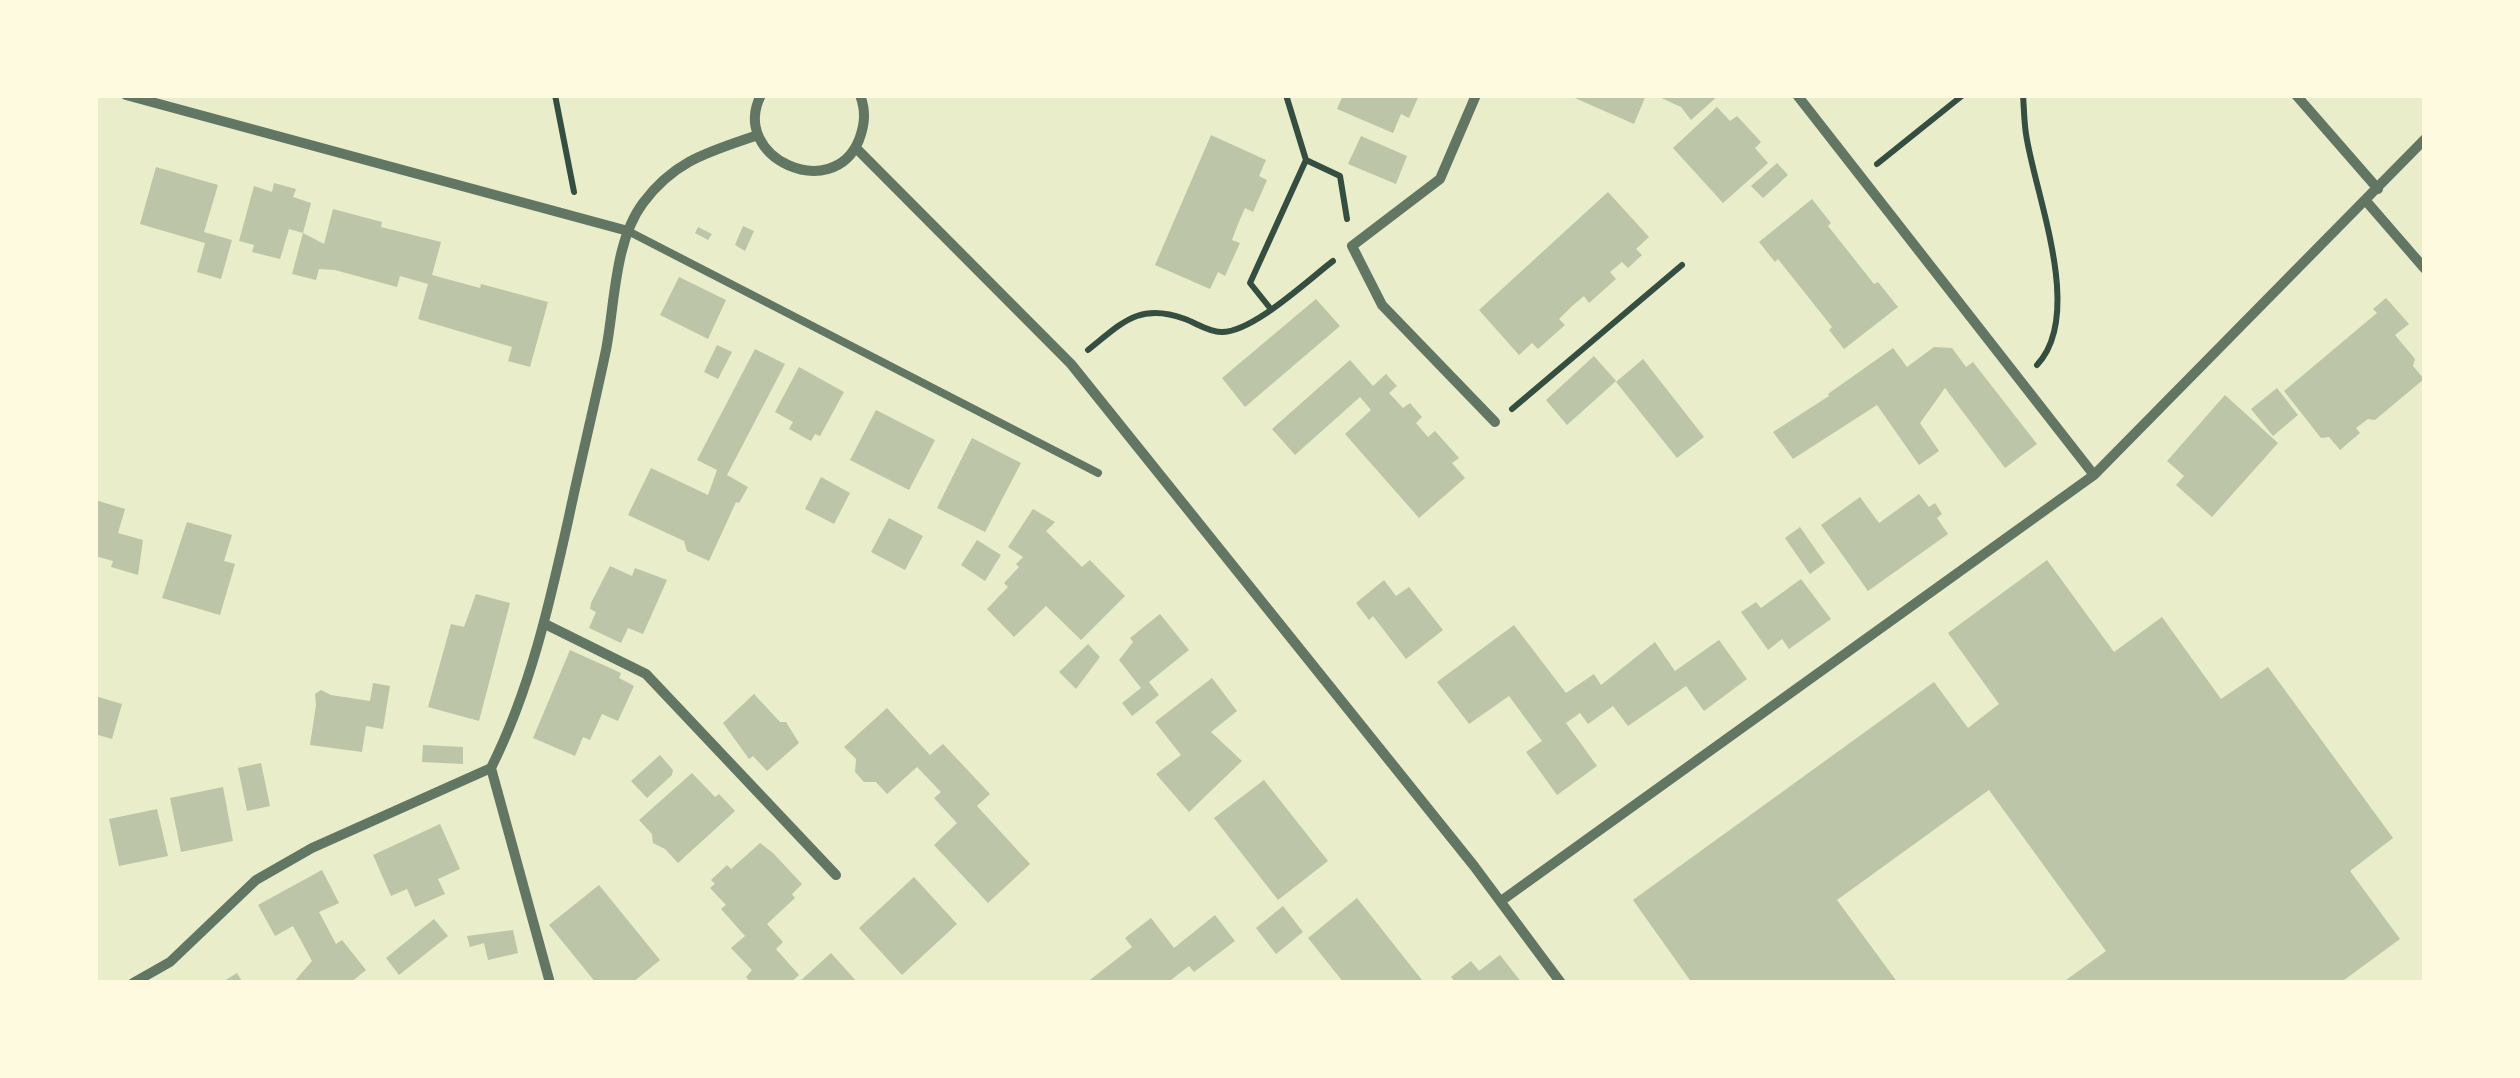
<!DOCTYPE html>
<style>
body{margin:0}
#map{position:relative;width:2520px;height:1078px;overflow:hidden;background:#e9edc9;font-family:Rubik,sans-serif}
canvas{display:block}
.frame{position:absolute;inset:0;border:98px solid #fefae0;pointer-events:none}
</style>
<div id="map">
<canvas width="2520" height="1078"></canvas>
<div class="frame"></div>
</div>
<script>
const ctx = document.querySelector('canvas').getContext('2d');
ctx.lineJoin = 'round';
function paint(path, color) {
  ctx.fillStyle = color;
  ctx.fill(path, 'evenodd');
}
function trace(path, color, width, dash) {
  ctx.strokeStyle = color;
  ctx.lineWidth = width;
  ctx.lineCap = dash ? 'butt' : 'round';
  ctx.setLineDash(dash || []);
  ctx.stroke(path);
}
const building = new Path2D(`
 M1343 95H1419L1409 118 1401 114 1393 133 1337 109Z
 M1568 95H1646L1634 124Z
 M1655 95H1719L1691 120 1681 107Z
 M1717 107 1730 121 1737 116 1761 142 1755 148 1768 163 1723 203 1673 148Z
 M1211 135 1266 160 1259 176 1267 180 1253 212 1245 208 1238 224 1232 240 1240 243 1225 276 1218 272 1210 289 1155 265Z
 M1361 136 1407 156 1396 184 1348 164Z
 M1777 163 1788 175 1763 198 1751 186Z
 M156 167 218 185 204 232 232 240 221 279 197 272 205 243 140 224Z
 M274 183 296 189 293 197 311 203 303 233 324 244 333 209 382 222 381 227 441 242 432 275 480 288 481 284 548 302 530 367 508 361 512 347 418 319 428 284 400 276 397 287 335 270 319 269 316 280 292 274 303 233 289 229 280 259 252 252 254 245 239 241 254 186 272 192Z
 M1608 192 1649 237 1636 249 1642 255 1628 268 1622 262 1610 272 1616 279 1589 303 1584 296 1571 307 1559 319 1565 325 1538 349 1532 343 1519 355 1479 310Z
 M1812 199 1831 223 1828 226 1874 284 1878 282 1898 307 1844 349 1829 330 1832 327 1778 259 1775 262 1759 242Z
 M743 226 754 231 745 251 735 245Z
 M698 227 712 234 708 240 695 233Z
 M679 277 726 300 708 339 660 315Z
 M2386 298 2409 324 2395 335 2415 359 2413 366 2424 379 2375 420 2368 419 2356 428 2360 433 2340 450 2329 437 2321 438 2284 391 2377 313 2373 309Z
 M1316 299 1340 326 1245 407 1222 378Z
 M717 345 732 352 718 379 704 372Z
 M1934 347 1952 348 1966 367 1973 362 2037 444 2005 468 1945 388 1920 423 1939 451 1919 465 1877 405 1793 459 1773 432 1829 396 1828 394 1893 348 1907 367Z
 M755 349 785 364 727 475 748 487 739 503 736 502 709 561 687 551 684 541 628 515 651 468 708 495 717 470 697 460Z
 M1594 356 1616 381 1567 425 1546 400Z
 M1643 359 1704 437 1677 458 1616 382Z
 M1350 360 1373 386 1386 374 1397 386 1389 393 1403 408 1410 403 1422 417 1416 423 1428 437 1435 431 1459 458 1452 463 1465 478 1419 518 1345 434 1371 410 1360 397 1295 455 1272 429Z
 M799 367 844 392 820 436 815 434 811 441 789 429 793 422 775 412Z
 M2277 388 2298 415 2273 436 2251 409Z
 M2225 395 2278 443 2212 517 2176 485 2184 476 2167 461Z
 M876 410 935 440 909 490 850 460Z
 M972 438 1021 463 985 532 937 508Z
 M821 477 850 493 834 524 805 509Z
 M1919 494 1929 507 1935 503 1942 514 1937 518 1948 534 1868 591 1821 525 1860 497 1879 523Z
 M95 500 125 509 118 533 143 540 138 575 111 567 113 561 95 556Z
 M1033 509 1055 522 1046 531 1082 567 1090 560 1125 596 1081 640 1046 606 1014 637 987 609 1008 587 1004 583 1019 567 1016 564 1023 557 1008 547Z
 M889 518 923 536 905 570 871 552Z
 M187 522 232 535 224 561 235 564 220 615 162 598Z
 M1800 527 1825 563 1810 574 1785 538Z
 M977 540 1001 555 985 581 961 565Z
 M2047 560 2114 652 2162 617 2221 699 2268 667 2393 838 2350 871 2400 939 2340 983H2062L2106 951 1989 790 1837 900 1898 983H1692L1633 900 1934 682 1968 728 1999 704 1948 633Z
 M610 566 632 576 635 568 667 580 643 634 628 628 621 643 589 628 596 612 590 609 591 603Z
 M1801 579 1831 619 1789 649 1782 639 1768 650 1741 612 1756 602 1761 608Z
 M1384 580 1396 596 1409 587 1443 630 1406 659 1373 616 1369 620 1356 603Z
 M476 594 510 603 479 721 428 707 451 624 464 627Z
 M1160 614 1189 650 1149 682 1159 695 1132 716 1122 703 1141 688 1119 660 1133 642 1130 638Z
 M1514 625 1566 693 1594 674 1601 685 1655 642 1675 671 1719 640 1747 679 1704 711 1686 686 1628 726 1613 706 1588 724 1580 713 1566 723 1597 766 1557 795 1526 752 1542 741 1509 696 1469 724 1437 682Z
 M1088 644 1100 657 1076 689 1059 672Z
 M570 650 621 673 619 678 634 686 618 721 602 714 590 740 583 737 575 756 533 738Z
 M1212 678 1237 711 1211 732 1242 761 1189 812 1156 774 1181 755 1155 722Z
 M373 683 390 686 383 729 366 726 362 752 310 745 316 705 315 694 321 690 331 695 370 701Z
 M754 694 780 722H786L799 743 767 771 753 756 749 759 723 723Z
 M95 696 122 704 112 739 95 734Z
 M887 708 930 755 943 744 990 794 977 806 1030 864 988 903 934 845 957 823 934 798 941 792 917 767 887 794 876 782H864L855 772 856 759 844 747Z
 M423 745 463 747V764L422 762Z
 M660 755 673 770 672 775 647 798 631 781Z
 M261 763 270 806 247 811 238 768Z
 M692 773 715 797 719 794 735 811 678 863 665 849 653 843 652 834 639 820Z
 M1264 780 1328 861 1278 900 1214 818Z
 M223 787 233 841 181 852 170 798Z
 M157 809 168 856 119 866 109 819Z
 M440 824 460 869 438 879 445 894 415 907 407 889 391 896 373 855Z
 M760 843 773 853 802 884 792 894 795 898 767 924 783 942 776 949 799 975 790 983H751L746 977 752 970 731 948 745 936 721 909 726 905 710 888 715 884 711 880 727 865 731 869Z
 M322 870 339 903 319 912 336 944 342 940 366 970 350 983H293L312 961 293 926 275 936 258 905Z
 M914 877 957 924 902 975 859 928Z
 M599 885 660 960 632 983H596L549 925Z
 M1357 898 1422 980 1417 983H1344L1308 938Z
 M1283 906 1303 932 1276 954 1256 928Z
 M1215 915 1235 941 1194 972 1189 966 1167 983H1086L1132 947 1125 938 1151 918 1174 948Z
 M434 919 448 936 399 975 386 958Z
 M513 930 518 953 488 960 484 943 470 947 467 936Z
 M831 953 858 983H798Z
 M1500 955 1522 983H1456L1451 977 1471 961 1479 971Z
 M237 973 243 983H221Z`);
const path = new Path2D(`
 M555 95 574 192
 M1286 95 1306 160 1340 176 1347 219
 M2023 95C2024 108 2024 121 2026 134 2035 195 2085 314 2037 365
 M1877 164 1963 95
 M1270 308 1250 283 1306 160
 M1088 350C1122 323 1139 302 1185 319 1196 323 1209 332 1221 332 1252 333 1308 280 1333 261
 M1512 409 1682 265`);
const service = new Path2D(`
 M628 231 1098 473`);
const minor = new Path2D(`
 M126 95 628 231
 M761 95C729 158 833 204 859 140 865 124 866 111 860 95
 M1476 95 1440 179 1352 246 1382 305 1495 422
 M1797 95 2094 475
 M2296 95 2378 189
 M856 148 1071 364 1474 866 1561 983
 M2366 201 2425 269
 M545 624 646 674 836 875
 M1501 901 2094 475 2425 139
 M133 983 170 962 256 880 312 848 491 768
 M550 983 491 768C530 690 549 606 568 521 580 464 594 407 606 350 615 304 614 242 643 203 675 160 709 152 758 135`);
paint(building, '#bcc5a7');
trace(path, '#344e41', 6);
trace(service, '#617663', 8);
trace(minor, '#617663', 10);
</script>
